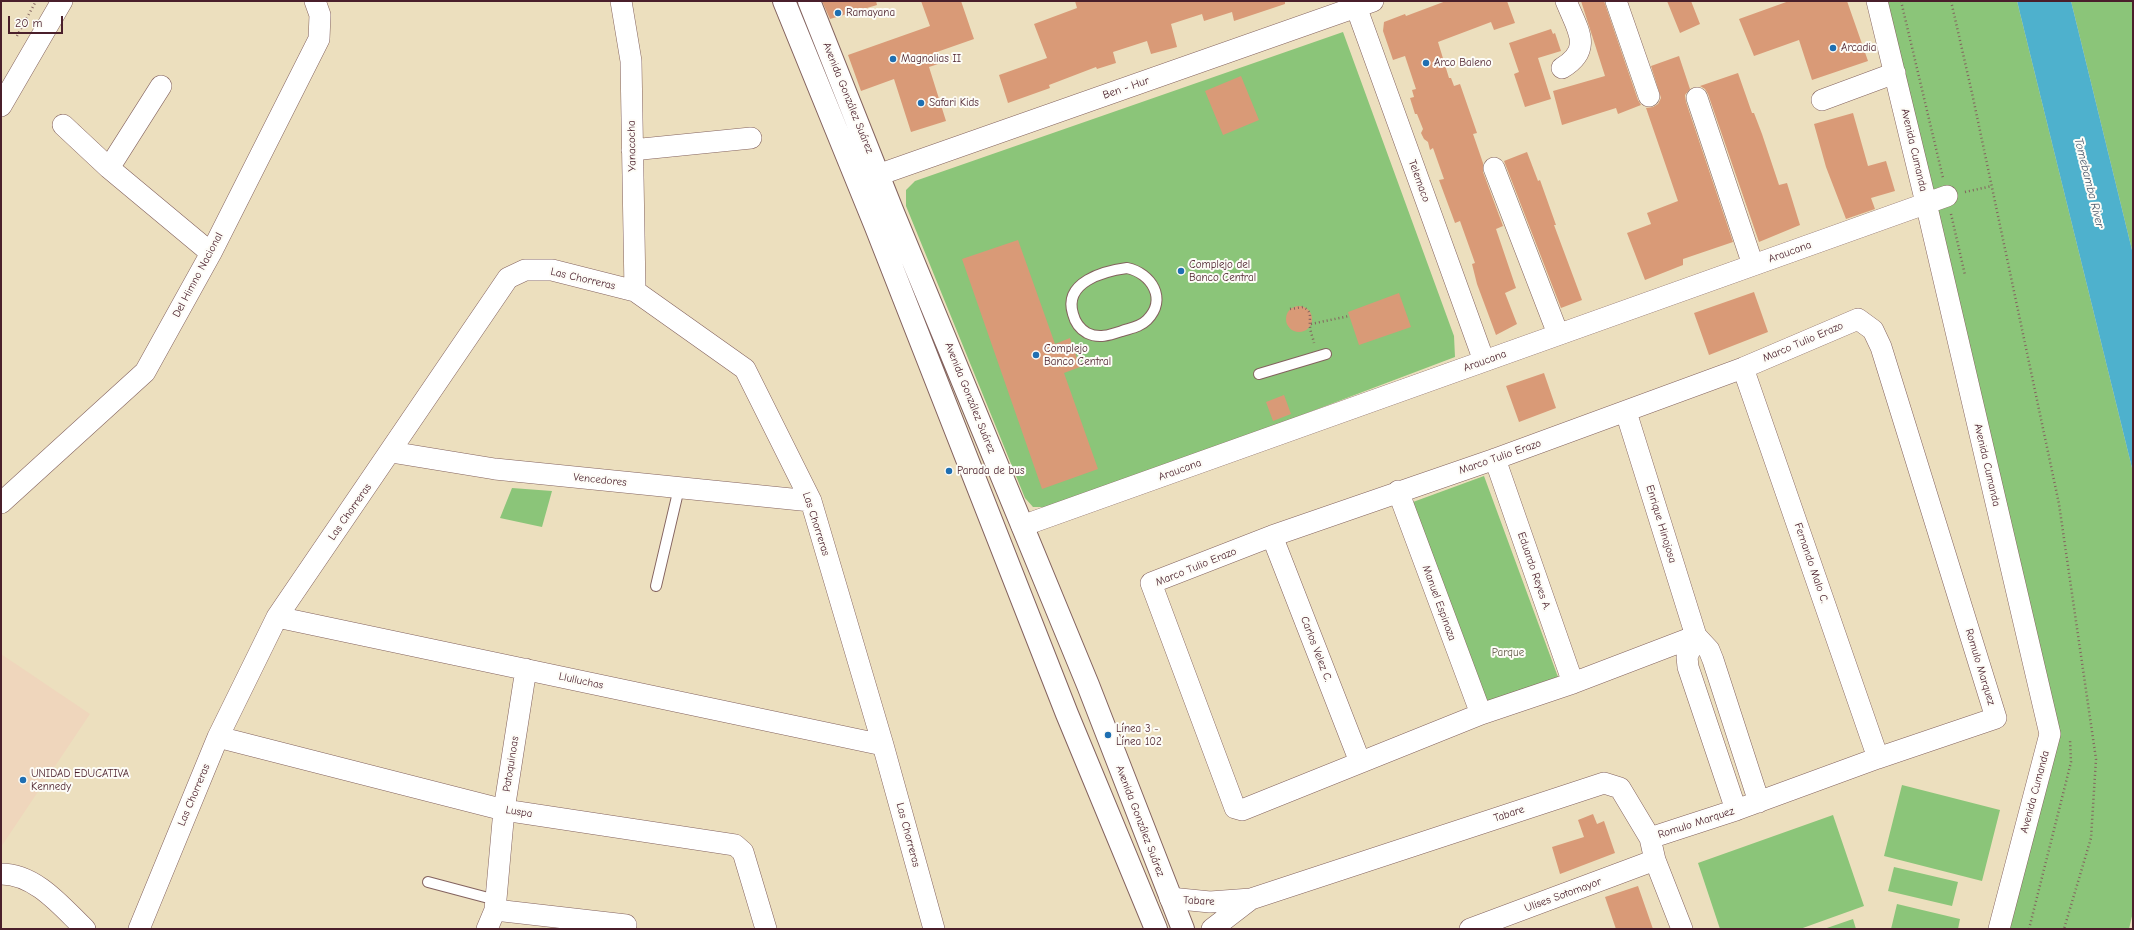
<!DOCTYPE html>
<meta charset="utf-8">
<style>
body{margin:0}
#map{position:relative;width:2134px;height:930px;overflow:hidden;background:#ecdfbe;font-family:"Comic Neue",sans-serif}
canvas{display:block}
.frame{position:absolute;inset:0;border:2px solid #4a1f2b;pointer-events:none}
.scale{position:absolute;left:8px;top:16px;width:55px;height:18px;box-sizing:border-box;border:2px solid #4a1f2b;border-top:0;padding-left:5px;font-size:12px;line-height:14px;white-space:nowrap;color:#4a1f2b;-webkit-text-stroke:3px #fdfcf7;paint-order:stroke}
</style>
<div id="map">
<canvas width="2134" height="930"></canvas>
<div class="frame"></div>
<div class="scale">20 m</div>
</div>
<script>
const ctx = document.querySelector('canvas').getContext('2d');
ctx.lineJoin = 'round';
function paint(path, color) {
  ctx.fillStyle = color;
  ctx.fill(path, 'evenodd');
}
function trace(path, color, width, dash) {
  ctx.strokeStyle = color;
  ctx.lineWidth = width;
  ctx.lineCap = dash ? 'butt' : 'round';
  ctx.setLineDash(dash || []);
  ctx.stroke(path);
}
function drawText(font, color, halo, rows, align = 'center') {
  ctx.font = font + ' "Comic Neue",sans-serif';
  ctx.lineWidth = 4;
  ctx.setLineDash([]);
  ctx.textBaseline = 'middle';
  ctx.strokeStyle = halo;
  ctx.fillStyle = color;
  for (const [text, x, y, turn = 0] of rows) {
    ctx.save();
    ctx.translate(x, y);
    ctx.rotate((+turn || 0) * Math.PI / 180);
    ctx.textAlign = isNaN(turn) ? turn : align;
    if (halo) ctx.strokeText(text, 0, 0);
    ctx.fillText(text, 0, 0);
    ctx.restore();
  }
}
const built = new Path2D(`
 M1 654 90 714 1 847Z`);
const green = new Path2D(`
 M1877 1H2017L2133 472V912L2129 929H2003L2050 734Z
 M2071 1H2133V254Z
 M1343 32 1454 336 1455 357 1278 424 1045 507H1033L1025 498 906 206V190L915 181Z
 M1484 476 1558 677 1485 704 1413 502Z
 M512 488 552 491 542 527 500 518Z
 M1902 785 2000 810 1982 881 1884 856Z
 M1833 815 1864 906 1800 929H1720L1698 863Z
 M1894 867 1958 882 1952 906 1888 891Z
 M1897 904 1960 919 1958 929H1891Z
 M1853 919 1856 929H1824Z`);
const water = new Path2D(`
 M2017 1H2071L2133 254V472Z`);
const building = new Path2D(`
 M822 1H876L877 5 830 19Z
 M921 1H961L974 39 934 53 938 64 929 67 946 121 911 132 894 79 861 91 848 55 930 26Z
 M1075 1H1285V4L1234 21 1232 12 1204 21 1202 14 1171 24 1177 47 1151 54 1147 41 1113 52 1116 63 1097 69 1096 67 1049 85 1050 88 1008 103 999 75 1047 58 1034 24 1077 8Z
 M1446 1H1507L1515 23 1494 30 1491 22 1438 42 1449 78H1451L1454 86 1460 84 1477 133 1473 134 1483 163V172L1503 226 1496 229 1516 288 1505 293 1517 324 1496 335 1477 284 1472 264 1475 263 1460 221 1455 223 1439 180 1444 179 1433 148 1430 150 1428 142 1424 139 1421 133 1423 129 1417 114H1415L1410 98 1414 97 1412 90 1416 89 1405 56 1393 60 1383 31 1384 22 1405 14 1406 16Z
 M1581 1H1604L1638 100 1641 105 1618 114 1616 108 1562 125 1553 91 1605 76Z
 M1667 1H1691L1700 24 1680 33Z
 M1789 1H1847L1868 61 1812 80 1799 40 1754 56 1739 19Z
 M1551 29 1553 34 1555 33 1561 51 1538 58 1551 99 1525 107 1514 74 1519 72 1509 43Z
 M1679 56 1690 89 1685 95 1686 102 1733 242 1683 259V265L1645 280 1627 233 1651 224 1647 213 1678 201 1646 108 1653 107 1658 104 1661 98 1651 66Z
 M1738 73 1752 113H1754L1762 134 1779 185 1787 183 1800 225 1759 242 1708 94 1705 89 1700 86Z
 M1241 76 1259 120 1223 135 1205 91Z
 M1853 113 1868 166 1886 161 1895 191 1871 198 1875 209 1846 219 1826 167 1814 124Z
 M1527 152 1538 181 1540 180 1556 225H1554L1582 300 1561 308 1504 161Z
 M1018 240 1055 344 1070 338 1080 367 1064 373 1098 469 1042 489 962 259Z
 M1754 292 1768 332 1709 355 1694 313Z
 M1399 293 1411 327 1359 345 1348 312Z
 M1286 319a13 13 0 1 1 26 0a13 13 0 1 1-26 0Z
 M1544 373 1556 408 1519 422 1506 386Z
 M1284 395 1291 414 1273 421 1266 402Z
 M1593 814 1597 824 1604 821 1615 853 1560 874 1552 847 1584 837 1578 820Z
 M1638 886 1653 929H1616L1605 897Z`);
const path = new Path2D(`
 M1901 1 1943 178
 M1951 1 1972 93 2059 504 2096 759 2091 838 2064 929
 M17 36 36 1
 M1965 192 1992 186
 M1951 214 1965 275
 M1290 309 1303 307C1313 312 1309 317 1310 326 1310 331 1313 338 1314 343
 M1311 324 1349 316
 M2029 929 2071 762 2070 739`);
const lane = new Path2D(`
 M1127 268C1151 273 1168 299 1147 320 1140 327 1131 328 1122 331 1110 335 1099 339 1087 333 1080 329 1075 322 1073 314 1063 282 1104 271 1127 268Z
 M1259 374 1326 354
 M656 586 679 488
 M428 882 496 900`);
const street = new Path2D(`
 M621 1 631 61 635 291
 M1354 1 1484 361
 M1616 1 1649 96
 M1877 1 1926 203 2050 734 1999 929
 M1562 68C1594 49 1577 29 1566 1
 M1697 98 1753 265
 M1822 100 1895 73
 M1 106 62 1
 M63 125 109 168 211 253
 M632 150 751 138
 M109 168 161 86
 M1494 168 1558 334
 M878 175 1373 1
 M1743 368 1878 758
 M1626 412 1696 636 1709 650 1713 660 1759 802
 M391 452 495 469 811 501
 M1495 459 1573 683
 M1398 491 1481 714
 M1 503 145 372 211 253 319 39 320 15 315 1
 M1022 526 1947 196
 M1272 536 1360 762
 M277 617 883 745
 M1696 636 1687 657 1688 667 1736 810
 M218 737 504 810 735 845 743 852 766 929
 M1650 838 1736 810 1878 758 1996 718 1881 347 1873 330 1858 319 1743 368 1495 459 1272 536 1151 583 1235 808 1242 810 1481 714 1573 683 1696 636
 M1 874C36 874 62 907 85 929
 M1170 898 1210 902 1251 899 1604 783 1620 788 1650 838 1655 860 1682 929
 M495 910 626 925
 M139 929 218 737 277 617 508 278 525 270H552L635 291 745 369 811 501 883 745 934 929
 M487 929 495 910 504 810 526 669
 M1212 929 1251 899
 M1470 929 1655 860`);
const secondary = new Path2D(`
 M784 1 876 227 1067 714 1156 929
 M809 1 892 210 1088 685 1183 929`);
const markers = [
 [838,13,4,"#1f6fb2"],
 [1833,48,4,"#1f6fb2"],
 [893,59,4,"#1f6fb2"],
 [1426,63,4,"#1f6fb2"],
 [921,103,4,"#1f6fb2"],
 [1181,271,4,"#1f6fb2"],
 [1036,355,4,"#1f6fb2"],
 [949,471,4,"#1f6fb2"],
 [1108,735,4,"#1f6fb2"],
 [23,780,4,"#1f6fb2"]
];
const poiNames = [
 ["Ramayana",846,13],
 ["Arcadia",1841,48],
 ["Magnolias II",901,59],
 ["Arco Baleno",1434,63],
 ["Safari Kids",929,103],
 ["Complejo del",1189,265],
 ["Banco Central",1189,278],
 ["Complejo",1044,349],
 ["Banco Central",1044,362],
 ["Parada de bus",957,471],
 ["Línea 3 -",1116,729],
 ["Línea 102",1116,742],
 ["UNIDAD EDUCATIVA",31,774],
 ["Kennedy",31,787]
];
const streetNames = [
 ["Ben - Hur",1126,88,-19],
 ["Avenida González Suárez",848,98,68],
 ["Yanacocha",632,146,-91],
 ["Avenida Cumanda",1914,150,77],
 ["Telemaco",1419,181,70],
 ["Araucana",1790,252,-20],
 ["Del Himno Nacional",198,275,-62],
 ["Las Chorreras",583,279,13],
 ["Marco Tulio Erazo",1803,342,-23],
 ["Araucana",1485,361,-20],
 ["Avenida González Suárez",970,398,68],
 ["Marco Tulio Erazo",1500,457,-19],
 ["Avenida Cumanda",1987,465,77],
 ["Araucana",1180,470,-20],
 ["Vencedores",600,480,6],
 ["Las Chorreras",350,512,-55],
 ["Las Chorreras",816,524,72],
 ["Enrique Hinojosa",1661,524,73],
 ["Fernando Malo C.",1811,563,71],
 ["Marco Tulio Erazo",1196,567,-22],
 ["Eduardo Reyes A.",1534,571,71],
 ["Manuel Espinoza",1439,603,70],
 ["Carlos Velez C.",1316,649,69],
 ["Romulo Marquez",1980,667,73],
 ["Llulluchas",581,681,12],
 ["Patoquinoas",511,764,-81],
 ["Avenida Cumanda",2035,792,-75],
 ["Las Chorreras",194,795,-67],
 ["Luspa",519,812,9],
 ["Tabare",1509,814,-18],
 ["Avenida González Suárez",1140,821,69],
 ["Romulo Marquez",1696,823,-18],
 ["Las Chorreras",908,835,75],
 ["Ulises Sotomayor",1563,895,-20],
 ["Tabare",1199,901,3]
];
const parkNames = [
 ["Parque",1508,653]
];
const waterNames = [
 ["Tomebamba River",2089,183,76]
];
paint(built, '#efd6bc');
paint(green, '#8bc579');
paint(water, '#4eb1cd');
paint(building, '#d99a77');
trace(lane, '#83625e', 12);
trace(street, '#83625e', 22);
trace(secondary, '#83625e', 24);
trace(path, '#83625e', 2.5, [1, 3]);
trace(lane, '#fff', 10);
trace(street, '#fff', 21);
trace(secondary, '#fff', 22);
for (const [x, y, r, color] of markers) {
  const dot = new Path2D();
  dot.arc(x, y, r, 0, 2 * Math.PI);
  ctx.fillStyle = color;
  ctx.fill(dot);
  trace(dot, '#fdfcf7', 1.5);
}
drawText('11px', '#4a1f2b', '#fdfcf7', poiNames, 'left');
drawText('11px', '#4a1f2b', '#fdfcf7', streetNames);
drawText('11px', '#615946', '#fdfcf7', parkNames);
drawText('italic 12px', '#4c596c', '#fdfcf7', waterNames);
</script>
